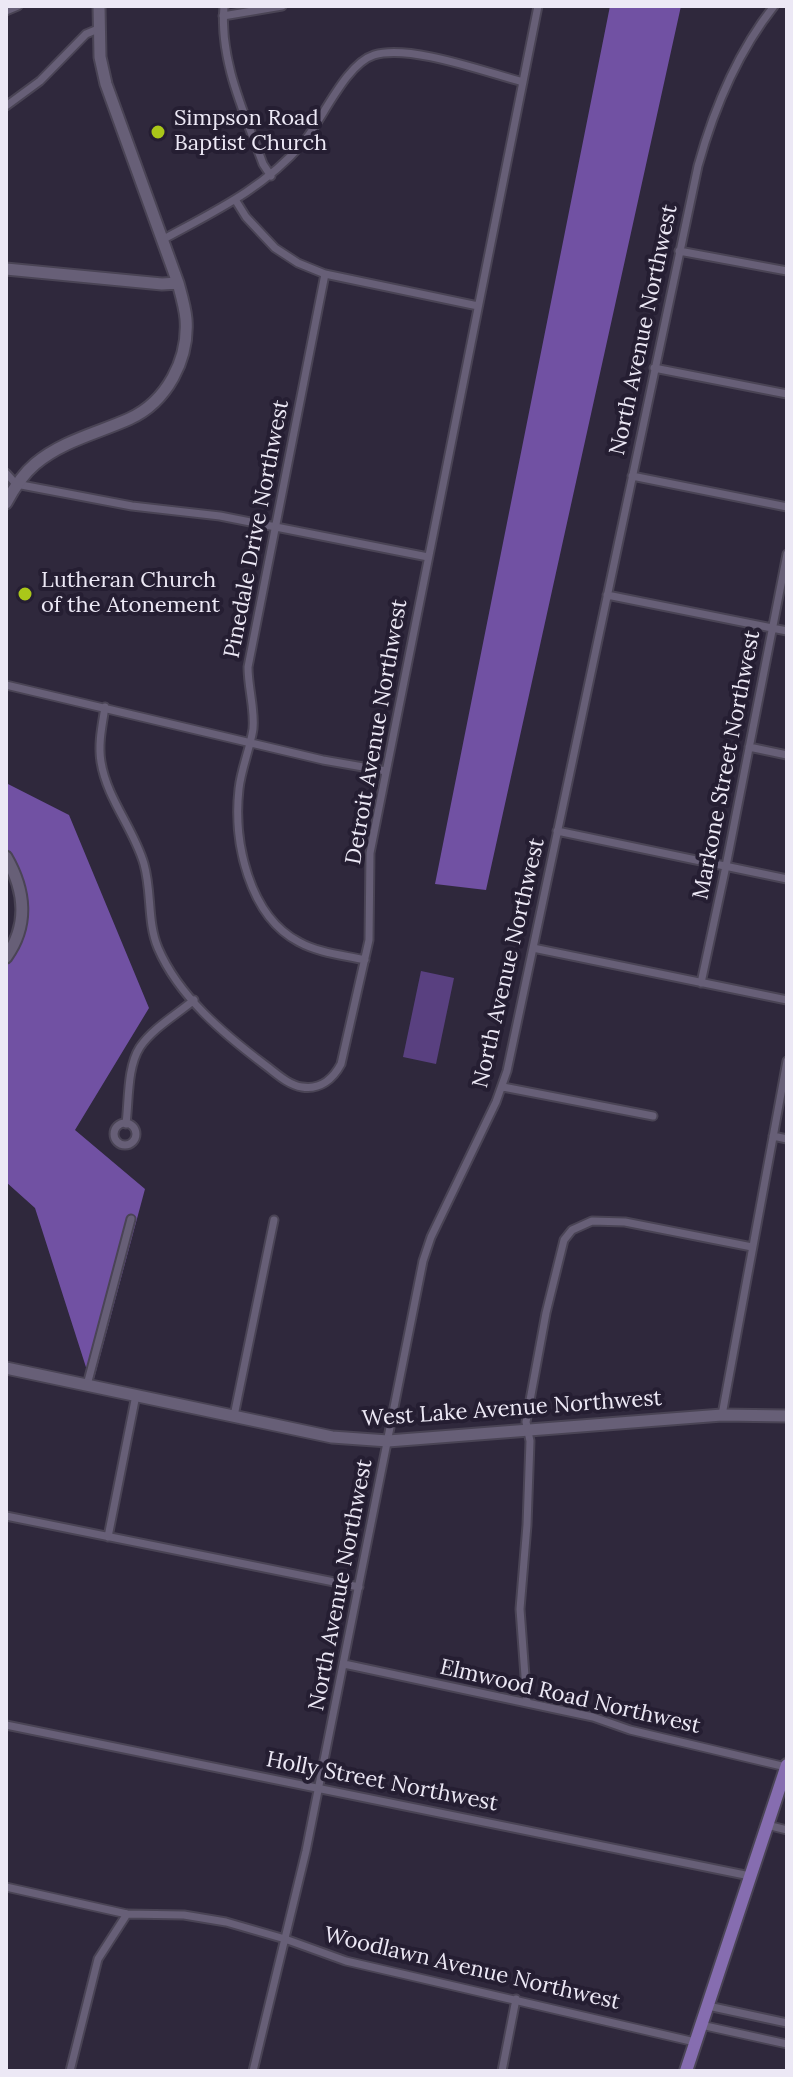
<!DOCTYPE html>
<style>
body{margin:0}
#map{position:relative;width:793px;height:2077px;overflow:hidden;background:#2f283c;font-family:Lora,serif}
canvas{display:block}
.frame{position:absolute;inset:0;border:8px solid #ece8f5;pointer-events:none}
</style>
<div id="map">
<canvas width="793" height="2077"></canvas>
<div class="frame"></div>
</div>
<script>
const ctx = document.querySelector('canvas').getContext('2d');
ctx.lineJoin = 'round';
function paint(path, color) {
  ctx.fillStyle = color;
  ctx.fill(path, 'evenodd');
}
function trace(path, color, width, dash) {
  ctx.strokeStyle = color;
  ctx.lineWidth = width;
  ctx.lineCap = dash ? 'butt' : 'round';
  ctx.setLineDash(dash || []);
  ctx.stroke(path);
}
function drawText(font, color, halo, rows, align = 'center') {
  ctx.font = font + ' Lora,serif';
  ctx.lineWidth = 8;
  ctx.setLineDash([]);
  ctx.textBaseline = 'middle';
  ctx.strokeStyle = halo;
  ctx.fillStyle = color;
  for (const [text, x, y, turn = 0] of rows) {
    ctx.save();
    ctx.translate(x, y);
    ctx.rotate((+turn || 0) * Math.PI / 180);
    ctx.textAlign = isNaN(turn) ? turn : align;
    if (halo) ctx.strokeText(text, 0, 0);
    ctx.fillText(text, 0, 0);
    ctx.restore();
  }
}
const green = new Path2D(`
 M421 971 454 978 436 1064 403 1057Z`);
const forest = new Path2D(`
 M610 6H681L486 890 435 884Z
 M6 783 69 815 149 1008 75 1130 145 1189 92 1386 35 1208 6 1182V963L24 918 6 862Z`);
const street = new Path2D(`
 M224 6C219 61 245 114 263 164L271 176
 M6 11 18 6
 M223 16 282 6
 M6 106 40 81 86 34 98 29
 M236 201 246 217 275 248 298 263 325 274 478 306
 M162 240C213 212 263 189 302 144 322 121 345 64 374 55 410 44 485 72 523 82
 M679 251 787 271
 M325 274 248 667C248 688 255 709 253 729 250 749 241 769 239 789 233 842 249 916 299 942 319 953 343 955 365 960
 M654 368 787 394
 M6 473 16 484 132 506 220 516 428 557
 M632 476 787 507
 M607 595 787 631
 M6 685 323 760 386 771
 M105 707C102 726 98 744 101 762 107 799 134 829 144 864 152 892 147 922 158 948 179 997 224 1034 265 1065 276 1073 288 1085 302 1087 320 1090 333 1079 341 1064L369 940 370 853 538 6
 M749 747 787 755
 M557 831 787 879
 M533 948 787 1000
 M701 983 726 866 787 554
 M503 1087 653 1116
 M114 1134a11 11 0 1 1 22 0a11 11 0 1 1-22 0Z
 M126 1124C129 1100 127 1067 140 1047 153 1028 176 1015 194 1000
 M773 1136 787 1139
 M87 1385 131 1219
 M722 1415 787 1061
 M234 1416 274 1220
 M6 1516 359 1587
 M108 1537 136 1395
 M344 1664 593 1717 630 1730 786 1767
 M527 1703 520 1609 527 1525 530 1441 526 1422 546 1313 564 1240 572 1230 592 1221 625 1222 752 1247
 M6 1725 750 1876
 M767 1825 787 1830
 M6 1887 127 1914 184 1915 226 1922 285 1939 346 1961 695 2042
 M708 2006 787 2023
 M701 2025 787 2044
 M70 2071 98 1959 127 1914
 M253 2071 306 1851 423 1261 431 1237 496 1102 507 1071 698 166C714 108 737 53 774 6
 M502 2071 516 1999`);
const secondary = new Path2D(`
 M6 269 162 284 178 283
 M6 503C14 488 23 474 35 464 62 441 98 433 129 419 167 402 189 359 186 319 185 307 181 294 178 283L106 84 100 57 99 6
 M6 857C25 890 29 925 6 957
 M6 1368 332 1437 388 1441 722 1415 787 1416`);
const primary = new Path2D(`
 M686 2071 787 1765`);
const markers = [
 [158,132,8,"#aac719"],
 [25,594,8,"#aac719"]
];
const poiNames = [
 ["Simpson Road",174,119],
 ["Baptist Church",174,144],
 ["Lutheran Church",41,581],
 ["of the Atonement",41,606]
];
const streetNames = [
 ["North Avenue Northwest",644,330,-78],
 ["Pinedale Drive Northwest",257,529,-79],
 ["Detroit Avenue Northwest",377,732,-80],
 ["Markone Street Northwest",727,765,-79],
 ["North Avenue Northwest",509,963,-77],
 ["West Lake Avenue Northwest",512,1409,-4],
 ["North Avenue Northwest",341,1585,-79],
 ["Elmwood Road Northwest",570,1697,13],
 ["Holly Street Northwest",382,1782,11],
 ["Woodlawn Avenue Northwest",472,1969,13]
];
paint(green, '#594080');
paint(forest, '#7151a3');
trace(street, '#4a4455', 11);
trace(secondary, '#4a4455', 15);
trace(primary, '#4a4455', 16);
trace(street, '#675f77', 7);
trace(secondary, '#675f77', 11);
trace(primary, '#866db0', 12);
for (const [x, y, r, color] of markers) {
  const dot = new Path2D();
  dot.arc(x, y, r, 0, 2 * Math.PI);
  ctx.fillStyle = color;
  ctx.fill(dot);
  trace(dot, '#251e32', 3);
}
drawText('22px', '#ece8f5', '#251e32', poiNames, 'left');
drawText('22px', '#ece8f5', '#251e32', streetNames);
</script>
